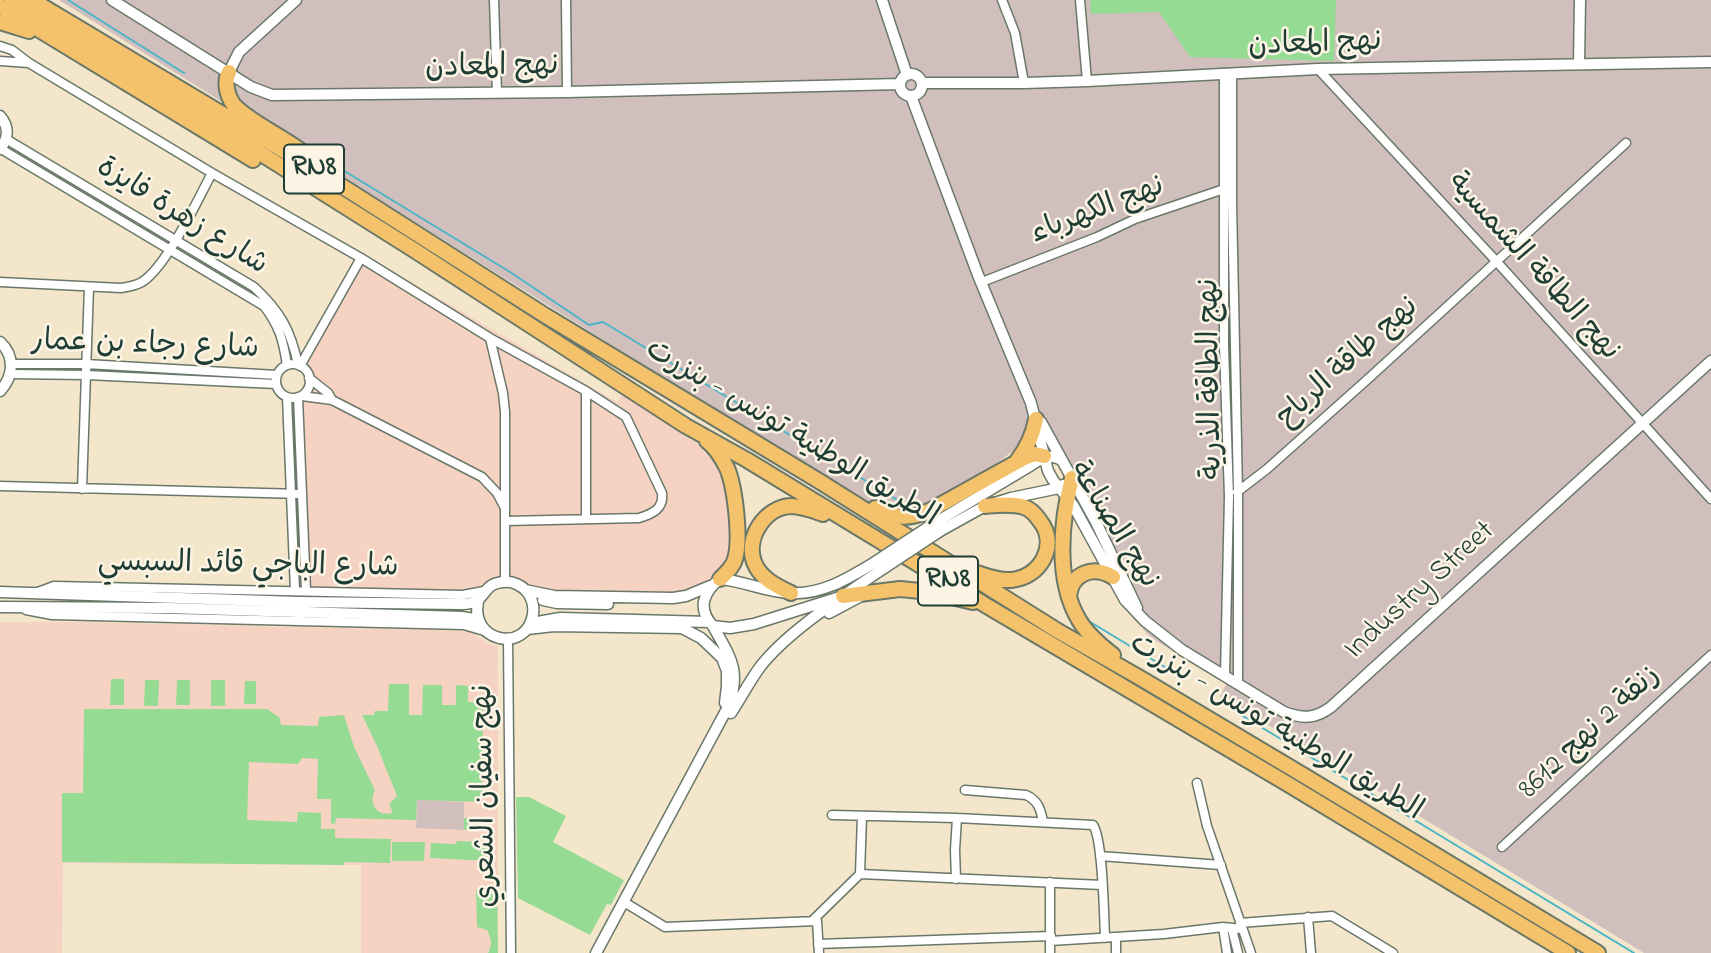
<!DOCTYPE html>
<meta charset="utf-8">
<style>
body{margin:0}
canvas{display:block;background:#f3e6cb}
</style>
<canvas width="1711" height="953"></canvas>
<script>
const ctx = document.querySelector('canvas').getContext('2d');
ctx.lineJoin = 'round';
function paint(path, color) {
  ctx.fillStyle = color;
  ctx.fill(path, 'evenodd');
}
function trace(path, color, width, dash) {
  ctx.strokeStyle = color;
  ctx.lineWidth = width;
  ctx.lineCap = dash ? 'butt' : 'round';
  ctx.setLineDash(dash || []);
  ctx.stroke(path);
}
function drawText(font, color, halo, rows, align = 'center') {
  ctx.font = font + ' "Indie Flower","Playpen Sans Arabic",sans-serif';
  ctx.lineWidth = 5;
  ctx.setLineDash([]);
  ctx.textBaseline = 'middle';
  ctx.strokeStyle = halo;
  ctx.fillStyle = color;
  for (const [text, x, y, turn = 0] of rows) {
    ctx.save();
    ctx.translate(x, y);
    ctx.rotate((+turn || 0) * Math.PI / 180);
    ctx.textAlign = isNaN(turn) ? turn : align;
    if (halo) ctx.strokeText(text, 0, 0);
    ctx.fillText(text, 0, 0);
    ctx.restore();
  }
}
const built = new Path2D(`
 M366 256 617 402 625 391 702 440 720 463 728 499 731 546 728 560 721 570 703 586 675 595 555 591 528 585 520 581 465 591 310 587 302 399 312 389 313 373 306 361Z
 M0 622H82L470 631 487 643 498 646V953H361V865L63 863 62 953H0Z`);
const industrial = new Path2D(`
 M59 0H1711V953H1644L1309 749 1220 697 1226 684 1150 637 1132 617 1114 586 1125 579 1050 430 1013 451 984 473 892 520Z
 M417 800 464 802V830L416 828Z`);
const green = new Path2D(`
 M1090 0H1336L1334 61 1190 57 1159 12 1091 14Z
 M111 679H124V705H110Z
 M145 680H159L158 706H144Z
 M177 680H190V705H176Z
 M211 680H225V706H211Z
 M245 681H256V704H244Z
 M389 684H409V715H422L423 685H442V705H456V685L468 686V702H483L482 802 417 800 416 820 336 818 335 824 331 823V799H317L318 759 302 758 298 764 249 762 247 820 297 822 298 812 321 813V829H335V838L391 839 390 863 344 862V865L62 862V793H83L84 709H267L280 718 281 725 318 726 319 717 344 715 354 747 375 790C368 804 377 817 393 813L389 804 397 796 377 746 362 715H374L375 711H388Z
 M516 797H529L566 816 553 842 624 880 611 905 607 904 590 935 518 898Z
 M464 818H483V824L479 829 464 830Z
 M457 841 491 842V861L430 858 431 843 456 844Z
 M392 842H425L424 861H392Z
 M476 890H497L498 953H488C493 944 491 938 487 930L477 927Z`);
const stream = new Path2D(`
 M68 0 184 73
 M310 150 510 272 589 325 603 322 909 507
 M1087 620 1173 672
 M1228 707 1634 953`);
const minor = new Path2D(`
 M494 0 497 93
 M566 0 567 92
 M1002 0 1015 33 1024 83
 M1080 0 1087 81
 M0 46 12 50 29 63 212 173 361 258 490 338 586 391 626 417 662 493C664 509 652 514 639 518L506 521
 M0 61 29 63
 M1318 69 1497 262 1711 499
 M1224 73V346L1229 497 1225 675
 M1232 74V202L1238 491V683
 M6 139 254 287C280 311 291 330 298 365
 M1 149 264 306C280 327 283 340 287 365
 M0 282 121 288C128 287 135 286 142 282 167 266 197 201 212 173
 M982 282 1097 237 1135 219 1227 188
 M490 338 503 393 505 412V582
 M11 364H86L277 375
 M276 381a17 17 0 1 1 34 0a17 17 0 1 1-34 0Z
 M300 366 361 258
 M10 374 87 375 276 384
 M309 378 328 393 332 400
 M302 396 332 400 482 477 497 493 505 508
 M287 397 295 591
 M298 397 306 591
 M0 486 302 494
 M82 489 89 287
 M1237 492 1267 469 1369 378 1626 143
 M586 519V391
 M35 593 54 586 463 595 484 591
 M26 610 52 615 464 625 484 631
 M508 639 511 953
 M1197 783 1207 826 1251 953
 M965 790 1026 795C1038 800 1041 810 1043 822
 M832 815 957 818 1093 825C1103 839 1104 916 1105 938
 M1502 847 1711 655
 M1100 856 1221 865
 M860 874 1102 885
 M956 879 955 850 957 818
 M624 902 665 927 817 921 819 953
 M1308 917 1311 953
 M812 921 860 874 862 816
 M1240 923 1332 916 1393 953
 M1223 927 1227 953
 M1232 929 1238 953
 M1050 941 1164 934 1223 927 1242 929
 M818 944 1051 936
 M1050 953V882
 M1116 953V938`);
const tertiary = new Path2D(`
 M112 0 251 87 272 95 567 92 900 84
 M882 0 907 75
 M1579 63 1580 0
 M229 72 239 52 296 0
 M900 85a11 11 0 1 1 22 0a11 11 0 1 1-22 0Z
 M922 83H1024L1087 81 1318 69 1711 62
 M911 96 978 275 1031 403 1048 471 1053 480 1073 505 1125 600 1145 621 1182 650 1284 712C1303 719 1315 719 1331 707L1711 361
 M0 116C9 126 9 138 0 149
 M0 342C15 356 14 376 0 391
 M1041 422 1096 522 1137 608
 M933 524 1030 466C1042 458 1048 453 1062 460
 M940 531 985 506 1011 498 1059 488 1063 485
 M525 590 554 596 673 598 686 596 710 586
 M0 592 298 602 462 604C467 604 473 603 478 600 487 592 487 583 504 582 513 581 523 586 528 593 532 599 534 607 533 614 527 655 466 642 479 598
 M843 596 754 624 730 628 713 626C697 609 703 592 720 579 744 581 766 592 790 593 821 595 847 579 872 564
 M543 600 557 603 608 604
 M0 607 168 608 462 617 474 619 480 624
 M829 613 859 597
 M532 623 560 618 709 622
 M527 629 554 626 682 628 701 638 722 658 727 671V686L725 703
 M731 713C741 698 749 682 760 667 787 632 842 597 878 572
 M596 953 729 705C741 669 730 657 713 626`);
const motorway = new Path2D(`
 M12 0 125 68 414 250 686 426 747 460 987 606 1286 783 1568 953
 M32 0 326 176 546 316 819 481 1058 631 1142 679 1303 775 1598 953
 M0 6 253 160
 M0 22 29 31
 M229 72C224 82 227 95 233 104 247 121 286 138 305 154
 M707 441C715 447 722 458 727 468 735 487 742 543 734 562 731 569 725 574 720 579
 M1017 461C1027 448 1033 436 1036 419
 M1072 478C1061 521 1055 580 1079 620 1087 634 1100 645 1113 655
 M875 508C896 518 906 520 929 511L1026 457 1035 454 1044 456
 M974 572C986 576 999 581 1011 580 1040 578 1059 545 1040 521 1036 515 1030 509 1024 507 1012 503 997 505 985 506
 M791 593C776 586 760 578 754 562 745 538 765 507 791 506 802 506 812 510 823 514
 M843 596 900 589 930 592 973 602
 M1069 597C1071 573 1093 565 1113 577`);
const tertiaryBridge = new Path2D(`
 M872 564 933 524
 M878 572 940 531`);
const shields = [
 [314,169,60],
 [948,581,60]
];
const shieldNames = [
 ["RN8",314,169],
 ["RN8",948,581]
];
const streetNames = [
 ["نهج المعادن",1315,46,-2],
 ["نهج المعادن",492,69,-1],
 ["نهج الكهرباء",1098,212,-21],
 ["شارع زهرة فايزة",181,218,32],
 ["نهج الطاقة الشمسية",1532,268,48],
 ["شارع رجاء بن عمار",145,347,2],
 ["نهج طاقة الرياح",1349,364,-42],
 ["نهج الطاقة الذرية",1213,379,-91],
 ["الطريق الوطنية تونس - بنزرت",791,435,31],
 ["نهج الصناعة",1112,526,58],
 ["شارع الباجي قائد السبسي",248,567,1],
 ["Industry Street",1421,592,-42],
 ["الطريق الوطنية تونس - بنزرت",1275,729,31],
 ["زنقة 2 نهج 8612",1591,734,-43],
 ["نهج سفيان الشعري",487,796,-91]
];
paint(built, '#f5d2c2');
paint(industrial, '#d1bfbd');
paint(green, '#95db94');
trace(stream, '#4ab5c7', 2);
trace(minor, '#697869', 11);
trace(tertiary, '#697869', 13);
trace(motorway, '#697869', 18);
trace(minor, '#fff', 8);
trace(tertiary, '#fff', 10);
trace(motorway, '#f4c26a', 14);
trace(tertiaryBridge, '#697869', 13, []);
trace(tertiaryBridge, '#fff', 10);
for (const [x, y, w] of shields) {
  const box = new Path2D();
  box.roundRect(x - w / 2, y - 24.5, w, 49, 5);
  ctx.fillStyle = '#fcf5e5';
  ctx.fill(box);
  trace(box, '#1f3d34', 2);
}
drawText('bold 28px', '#1f3d34', null, shieldNames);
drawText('30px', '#1f3d34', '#fcf5e5', streetNames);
</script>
